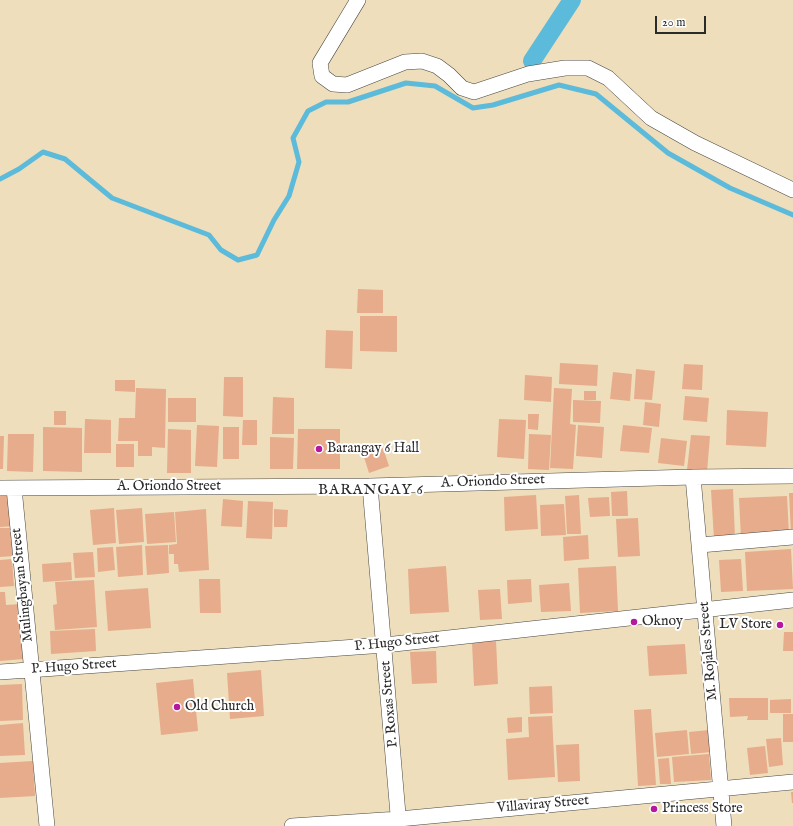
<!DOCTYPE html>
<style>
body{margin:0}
#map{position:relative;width:793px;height:826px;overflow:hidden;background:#eedebb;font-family:"IM FELL English",serif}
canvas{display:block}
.scale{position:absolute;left:655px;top:16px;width:51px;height:18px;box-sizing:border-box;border:2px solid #2b2b2b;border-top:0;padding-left:5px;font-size:12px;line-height:14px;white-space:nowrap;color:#2b2b2b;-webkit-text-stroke:3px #fff;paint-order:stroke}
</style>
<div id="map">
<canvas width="793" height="826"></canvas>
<div class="scale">20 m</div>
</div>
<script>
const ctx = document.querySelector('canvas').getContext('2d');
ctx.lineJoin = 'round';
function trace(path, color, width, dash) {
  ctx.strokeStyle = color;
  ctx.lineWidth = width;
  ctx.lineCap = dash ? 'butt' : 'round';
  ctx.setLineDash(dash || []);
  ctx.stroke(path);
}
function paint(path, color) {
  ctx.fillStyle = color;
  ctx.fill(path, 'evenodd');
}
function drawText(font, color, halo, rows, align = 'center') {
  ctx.font = font + ' "IM FELL English",serif';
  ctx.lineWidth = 4;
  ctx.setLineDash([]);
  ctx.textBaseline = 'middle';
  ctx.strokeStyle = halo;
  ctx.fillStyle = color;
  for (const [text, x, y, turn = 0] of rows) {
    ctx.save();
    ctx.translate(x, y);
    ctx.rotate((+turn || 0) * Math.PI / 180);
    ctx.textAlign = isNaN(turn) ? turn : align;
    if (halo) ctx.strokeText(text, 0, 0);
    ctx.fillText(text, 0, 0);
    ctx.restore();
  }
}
const stream = new Path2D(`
 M0 179 19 169 43 152 65 159 112 198 209 235 221 250 238 260 257 255 274 220 289 196 299 162 293 138 308 111 326 102H348L406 83 435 86 473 108 493 105 559 85 596 94 668 153 730 188 793 215`);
const canal = new Path2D(`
 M532 61 572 0`);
const building = new Path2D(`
 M358 289 383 290V313H357Z
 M360 316H397V352L360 351Z
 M326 330 353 331 352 369 325 368Z
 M560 363 598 365 597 386 559 384Z
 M684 364 703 365 702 390 682 389Z
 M636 369 655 371 652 400 634 399Z
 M613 372 632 374 630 401 610 399Z
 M525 375 552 377 551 402 524 400Z
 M224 377H243V417L223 416Z
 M115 380H135V392L115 391Z
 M136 388 166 389 165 448 152 447V456H138V441H118L119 418H135Z
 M554 388 572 389 570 424 576 425 573 469 550 468Z
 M584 391H596V400H584Z
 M685 396 709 398 707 422 683 420Z
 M273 397 294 398V434H272Z
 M168 398H196V422H168Z
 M573 400 601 401 600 423 573 422Z
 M645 402 661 404 659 427 643 425Z
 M727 410 768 412 766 447 726 445Z
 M54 411H66V425H54Z
 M528 414H539L538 430 528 429Z
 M85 419 111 420V453H84Z
 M499 419 526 420 524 459 497 457Z
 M243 420H257V445H242Z
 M197 425 219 426 217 467 195 466Z
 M578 425 604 427 602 458 576 456Z
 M623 425 652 428 649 453 620 451Z
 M43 427 82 428V472L43 471Z
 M223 427H239V459H223Z
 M168 429 191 430V473H167Z
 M298 429H340V469H297Z
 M8 434H34L33 472 7 471Z
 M529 434 551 435 549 470 528 469Z
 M691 435 710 436 707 472 687 470Z
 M0 436H4L3 469H0Z
 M270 437 294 438 293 469H270Z
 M661 438 687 441 684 466 658 463Z
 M116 444H134V467H116Z
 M383 448 389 466 369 473 363 454Z
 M733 489 735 538 714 539 711 490Z
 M627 491 628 516H612L611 492Z
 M789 493H793V534H791Z
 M13 494 15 526 0 527V495Z
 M536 495 538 529 505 531 504 497Z
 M579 495 581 534H567L565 496Z
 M787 496 789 535 741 538 739 498Z
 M609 497 610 516 590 517 588 498Z
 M223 499 243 501 242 527 221 526Z
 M248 501 273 502 272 539 246 538Z
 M564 504 566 535 541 536 540 505Z
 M114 508 116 543 93 545 90 510Z
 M142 508 144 542 119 544 116 510Z
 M206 509 209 570 179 572 178 564H174V554H169V545L177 544 175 512Z
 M274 509 288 510 287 527H274Z
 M174 512 176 542 147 544 145 514Z
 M638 518 640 556 618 557 616 519Z
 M0 528H12L14 556 0 557Z
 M588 535 589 559 564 561 563 537Z
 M142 545 143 575 118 577 116 547Z
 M168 545 169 573 147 575 145 546Z
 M113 547 115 570 98 572 97 548Z
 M791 549 793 589 747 591 745 552Z
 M93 552 95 577 75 578 73 553Z
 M12 559 14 586 0 587V560Z
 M741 559 743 591 721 592 719 560Z
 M71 562 72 580 43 582 42 564Z
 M446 566 449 612 410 614 408 569Z
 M616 566 618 611 580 613 578 568Z
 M199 579H220L221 613H200Z
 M531 579 532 602 508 604 507 580Z
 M94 580 97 627 55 630 53 605 57 604 55 582Z
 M569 583 571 611 541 612 539 585Z
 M148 588 151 628 108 631 105 591Z
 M500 589 502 619 480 620 478 590Z
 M0 592H5L6 605 21 604 24 659 0 661Z
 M95 629 96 651 51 654 50 631Z
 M784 632H793V651H783Z
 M496 640 498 684 474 686 472 642Z
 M685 644 687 674 649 676 647 646Z
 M436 651 437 683 412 684 410 652Z
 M261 670 264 716 230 719 227 673Z
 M193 679 198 731 161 735 156 683Z
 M22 684 23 720 0 721V685Z
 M552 686 553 713 530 714 529 687Z
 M729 698H768V720H747L748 716 730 717Z
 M791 699V713H770V700Z
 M651 709 656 785 638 786 634 710Z
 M783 714H793V742H783Z
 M552 716 555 777 508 780 506 739 529 737 528 717Z
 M522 717V732L508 733 507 718Z
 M23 723 25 755 0 756V725Z
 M687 730 689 754 657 757 655 733Z
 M709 730 711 752 691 754 689 732Z
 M781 738 783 765 769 767 766 739Z
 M579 744 580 781 558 782 556 745Z
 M765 746 768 773 750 775 747 748Z
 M709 754 711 780 674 782 672 757Z
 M669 758 671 784H660L658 759Z
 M33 761 35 796 0 798V763Z
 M791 792H793V803H792Z`);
const street = new Path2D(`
 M358 0 320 63 322 76 333 84 347 85 405 62 422 61 437 66 449 75 462 88 474 92 528 74 565 68H588L608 78 651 118 695 143 793 190
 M693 477 724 826
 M370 486 399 826
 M0 488 370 486 693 477 793 476
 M14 488 47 826
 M700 545 793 537
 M0 672 385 645 793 600
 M292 826 399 819 793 782`);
const markers = [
 [319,449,4,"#b5179e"],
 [634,622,4,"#b5179e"],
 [780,625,4,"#b5179e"],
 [177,707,4,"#b5179e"],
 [654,809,4,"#b5179e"]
];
const poiNames = [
 ["Barangay 6 Hall",327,449],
 ["Oknoy",642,622],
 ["LV Store",772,625,"right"],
 ["Old Church",185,707],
 ["Princess Store",662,809]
];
const streetNames = [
 ["A. Oriondo Street",493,482,-2],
 ["A. Oriondo Street",169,487],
 ["Mulingbayan Street",23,585,-96],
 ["P. Hugo Street",397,643,-6],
 ["M. Rojales Street",709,651,-95],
 ["P. Hugo Street",74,667,-4],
 ["P. Roxas Street",390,704,-95],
 ["Villaviray Street",543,805,-5]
];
const neighbourhoodNames = [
 ["BARANGAY 6",371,491]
];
trace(stream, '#5cbada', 5);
trace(canal, '#5cbada', 18);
paint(building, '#e7ac8b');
trace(street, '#484641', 16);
trace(street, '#fff', 15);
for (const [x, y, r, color] of markers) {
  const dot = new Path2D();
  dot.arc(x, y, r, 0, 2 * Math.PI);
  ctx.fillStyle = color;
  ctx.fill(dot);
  trace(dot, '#fff', 1.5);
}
drawText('14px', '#2b2b2b', '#fff', poiNames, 'left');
drawText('14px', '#2b2b2b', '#fff', streetNames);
ctx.letterSpacing = '1px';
drawText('15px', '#2b2b2b', '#fff', neighbourhoodNames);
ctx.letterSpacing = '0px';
</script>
